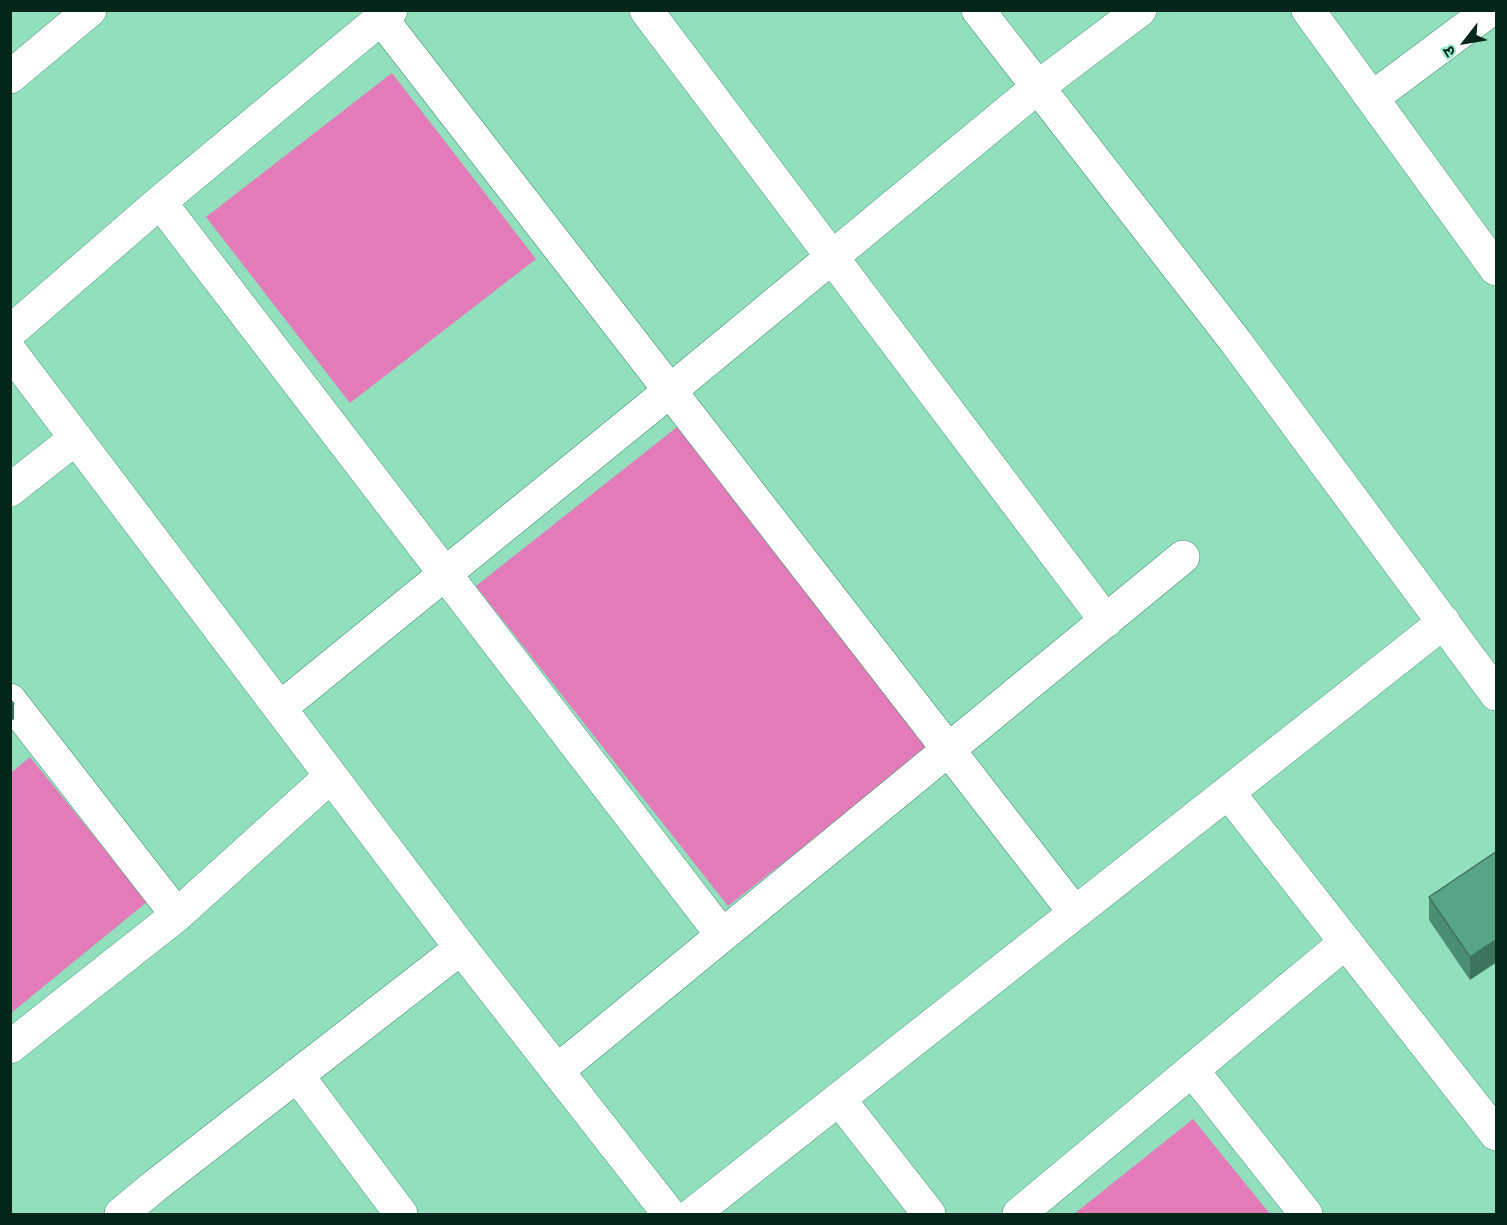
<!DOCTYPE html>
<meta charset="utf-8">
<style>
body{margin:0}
#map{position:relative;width:1507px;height:1225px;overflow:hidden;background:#91dfbd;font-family:Bitter,"Noto Sans Devanagari",serif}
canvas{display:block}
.frame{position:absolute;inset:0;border:12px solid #04271a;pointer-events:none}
.north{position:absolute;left:1435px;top:12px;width:60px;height:60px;-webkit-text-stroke:4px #9dedca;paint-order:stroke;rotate:239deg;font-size:16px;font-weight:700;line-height:24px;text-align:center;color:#04271a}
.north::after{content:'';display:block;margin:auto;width:21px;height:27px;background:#04271a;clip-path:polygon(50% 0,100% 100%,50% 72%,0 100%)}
</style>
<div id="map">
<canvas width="1507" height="1225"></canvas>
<div class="frame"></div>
<div class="north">उ</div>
</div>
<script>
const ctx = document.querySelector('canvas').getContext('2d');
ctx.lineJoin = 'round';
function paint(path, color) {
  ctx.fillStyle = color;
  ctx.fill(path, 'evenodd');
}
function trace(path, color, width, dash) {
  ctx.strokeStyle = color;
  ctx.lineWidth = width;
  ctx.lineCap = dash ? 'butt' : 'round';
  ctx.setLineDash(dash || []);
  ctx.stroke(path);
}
const green = new Path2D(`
 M392 73 536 259 350 403 206 217Z
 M677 427 929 748 728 906 476 586Z
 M30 757 147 902 11 1013V773Z
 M1193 1119 1270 1214H1074Z`);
const minor = new Path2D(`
 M646 10 1106 621
 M978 10 1236 342 1496 694
 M1308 10 1496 269
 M381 18 1075 913
 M10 77 90 10
 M1372 98 1490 10
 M160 202 722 935
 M10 332 160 202 391 10
 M10 351 461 948 669 1214
 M10 490 76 438
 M10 700 177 915
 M280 708 671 390 1038 87 1140 10
 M1228 792 1496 1134
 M10 1047 177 915 331 776
 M1192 1070 1306 1214
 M557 1071 1183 557
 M297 1075 401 1214
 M839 1099 929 1214
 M121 1214 156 1185 461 948
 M693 1214 1444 622
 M1019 1214 1346 942`);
const wall = new Path2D(`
 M1497 851 1470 980 1429 920V897Z`);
const shadedWall = new Path2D(`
 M14 704V719L10 722V707Z
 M1497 939V962L1470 980V957Z`);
const building = new Path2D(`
 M10 699 14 704 10 707Z
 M1497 851V939L1470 957 1429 897Z`);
paint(green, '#e47bb9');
trace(minor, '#429172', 34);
trace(minor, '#fff', 33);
paint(wall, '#4b8e72');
paint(shadedWall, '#3d745d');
paint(building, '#57a585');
trace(building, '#3d745d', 1.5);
</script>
